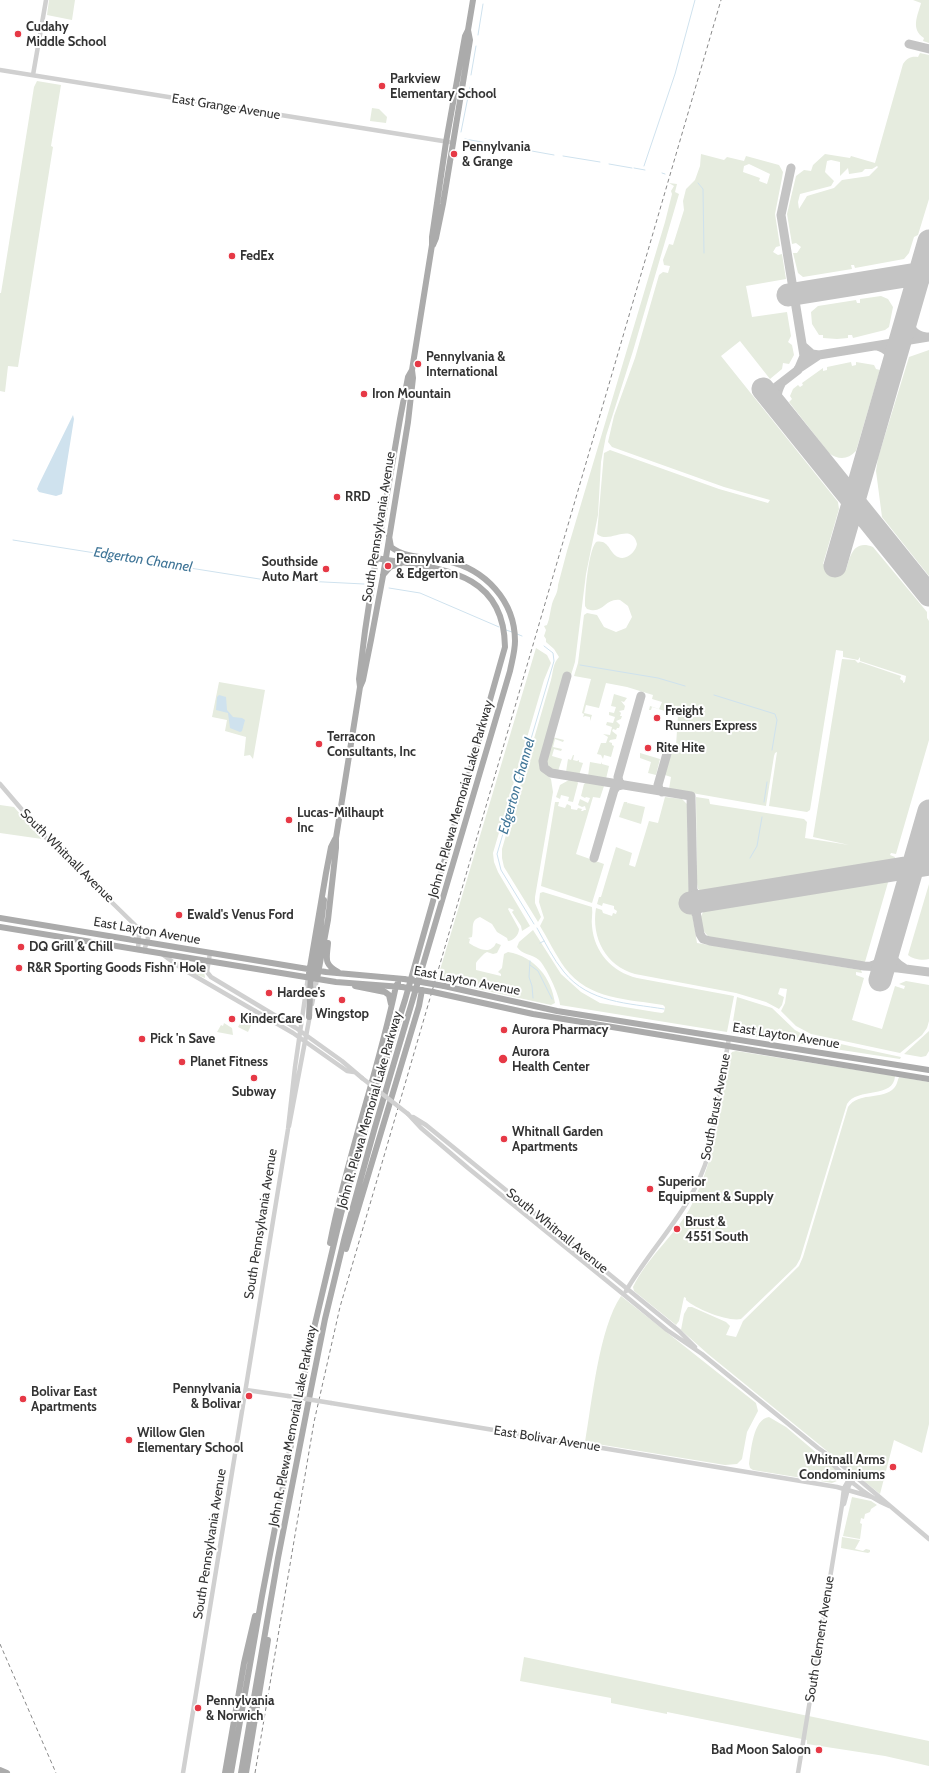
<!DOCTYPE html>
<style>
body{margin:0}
canvas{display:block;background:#fff}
</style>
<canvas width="929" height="1773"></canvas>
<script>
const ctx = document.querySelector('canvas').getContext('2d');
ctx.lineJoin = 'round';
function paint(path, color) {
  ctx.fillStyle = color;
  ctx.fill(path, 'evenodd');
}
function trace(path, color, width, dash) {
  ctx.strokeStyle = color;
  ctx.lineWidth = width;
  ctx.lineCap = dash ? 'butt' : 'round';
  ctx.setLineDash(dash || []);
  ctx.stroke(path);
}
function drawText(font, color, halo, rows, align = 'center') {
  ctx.font = font + ' Cabin,sans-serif';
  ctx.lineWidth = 4;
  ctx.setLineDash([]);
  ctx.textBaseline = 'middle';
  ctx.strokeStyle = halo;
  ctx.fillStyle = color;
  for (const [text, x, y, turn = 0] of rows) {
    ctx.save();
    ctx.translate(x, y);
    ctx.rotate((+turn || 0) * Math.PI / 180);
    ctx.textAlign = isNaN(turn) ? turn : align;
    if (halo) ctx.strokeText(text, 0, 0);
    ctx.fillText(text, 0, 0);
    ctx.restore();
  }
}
const green = new Path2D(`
 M49 0H75L72 20 47 15Z
 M913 0H929V43L923 41 924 38C910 29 918 15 921 3Z
 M920 53 929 55V199L918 235 914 237 909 253 904 259 855 268 854 265H851L852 269 803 277 798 273 793 253H797L801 247 796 243 792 244 787 214 796 176 804 170 811 171 813 165 825 154 850 158 851 156 875 163 903 64C907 58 911 56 918 57ZM831 160 840 162V176L848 168 849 174 862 172 865 169H872L877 166 878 167 869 176 842 180 834 188 807 196 799 209 798 202 800 194 831 186 834 181 825 172 827 161Z
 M37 81 61 85 51 146 53 147 18 367 8 366 5 392 0 391V293H1L34 87Z
 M372 108 379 109 387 117 386 123 370 121Z
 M701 154 724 160 727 157 744 161 746 156 779 165 783 172 782 178 775 214 780 246 776 247 773 252 778 255 782 254 786 279 746 286 752 317 787 312 791 336 788 342 792 345 794 355 789 364 783 363 782 369 770 379 740 341 721 356 838 502 839 509 823 564 846 570C850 557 853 539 873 547L927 612V618L929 621V740L896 854 891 853 890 855 895 857 894 862 704 893 698 889 697 883 696 797 709 799 710 804 804 819 807 822 805 838 849 845 813 837 842 659 855 660 858 663 860 662 901 676 900 679 903 681V683L905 682 906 676 860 661V657L858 660 843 657V651L836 650 810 810 807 812 769 806 777 752 775 753 774 756 766 806 669 789 671 777 665 775 673 746H676L678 715 652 707 651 710H649L650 706 659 709 662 702 652 699 653 695 627 687 606 683 599 708 586 705 584 713 592 715 590 721V717L585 716 583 717 584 714 582 713 591 679 574 676 578 663 584 615 587 613 597 615 604 627 616 632 626 628 632 617 628 606 620 600C604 598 604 615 587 609L585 606C585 593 588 552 596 542 609 539 609 553 618 557 627 561 636 551 637 544 631 521 610 545 597 534L604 453 610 450 719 489 768 503 770 500 724 487 612 447 608 442 614 416 635 358 659 275 663 272 668 273 670 266 664 265 663 260 669 244 673 245 684 210 683 201 686 189 695 180 700 166ZM749 164 770 174 767 184 759 181 760 178 743 172 744 166Z
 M669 183 677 184 675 192 679 194 633 351 606 436 601 462 598 515 586 574 575 662 571 675 564 674 540 761 542 770 551 779 553 792 535 897V903L541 917 538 922 504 867 502 858V849L551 680C553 672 553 663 559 657L554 649 546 642V639L544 636 546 630 544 626 547 625C550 618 550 611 552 604 554 597 558 593 558 585L567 551 665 222 672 194 671 191 674 186Z
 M881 296 888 299 893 307 889 327 885 330 853 338 852 335H848V338L837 339 823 338V335H819L812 324 811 312 818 306 856 300 857 303H860V299Z
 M929 350V576L882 517 876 471 878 458 909 357Z
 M851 362 852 366 856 365V362L874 365 876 369 880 370 856 451C848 460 838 460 829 453L789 402 792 399 790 396 793 389 798 385 800 387 803 385 802 383 823 368V371L827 370V367Z
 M536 648 547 655 551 663 544 680 493 853 494 862 498 872 530 926 522 931 521 926 512 912 514 910 509 908 508 909 519 929C519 935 513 941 508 941L507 938 497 932 492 924 480 917C470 920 474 929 472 937L468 938 470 939 469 943C472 945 486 954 492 948 494 947 495 945 496 943L501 945 497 953 493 954 487 952C484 953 477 961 476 963V970L501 976V974L498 972 502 968 504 954 508 952C535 957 551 977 555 1003L551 1005 437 980Z
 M219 682 265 690 253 759 250 755 244 756 246 737 225 731 227 720 212 717Z
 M614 694 627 698 624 702 621 701 625 706 624 710 619 711 621 713 620 716H622L621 719 616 721 620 725 619 728H617L616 730 613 729 612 731 617 735 616 739 610 740 609 742 612 743V745L614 746 611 757 604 755 603 759 601 755 597 754 601 743H606L608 737 603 734 610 735 612 727 606 725 607 722 613 723 615 717 609 715V712L614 713 616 707 611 706Z
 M552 737 564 740 563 742 555 739 553 747 562 749 561 751 554 749 552 756 562 759 558 771 549 768 546 763Z
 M640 753 660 759 656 775 648 773 651 762 640 758Z
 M573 755H574L573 760 577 761 579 760V762L583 763 579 775 566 772 568 759 571 760Z
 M590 762 601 764 602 762V764L609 766 606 779 588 776Z
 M569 780 577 781 578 783 573 802 568 801 569 797 561 795 560 799 556 797 560 785Z
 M587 782 604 786 600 798 593 797 576 854 604 864 592 903 541 886 555 802H559L558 806 565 808 567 804 571 806V809L577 810 578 808 582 809 581 811H583L584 810H586L585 806 582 807 578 805 580 799 588 803 590 798 586 797 585 798 581 796 584 784Z
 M665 797 682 799 687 804 689 893 697 943 861 970 862 973 856 972V975L864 978 852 1020 882 1029 895 986 904 989 905 986 899 984 906 981 929 985V1021L927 1028 922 1035 900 1053 811 1034 796 1026 781 1011 785 1003 787 989 780 988 778 994 784 997 782 1005 779 1009 766 1002 736 993 635 974C606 966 591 938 596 908L602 910 603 913 612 916 613 913 616 914 617 911 614 909V906L603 903 602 906 597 904 599 897H601L616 847 632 853 629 865 635 867 649 821 658 823Z
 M624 802H627L628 804V803L645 807 641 824 619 817Z
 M0 805 14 807 42 839 0 833Z
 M889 879 865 962 712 938C702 935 695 915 707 909Z
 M929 884V959C923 961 912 959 908 955Z
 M543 892 592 907C593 914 591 920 592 926 594 952 612 972 637 978L734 996 727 1032 560 1005C560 996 545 965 539 960 532 954 522 955 517 947L519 942 533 930 561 974 581 992 600 1003 655 1012 662 1013 664 1012 665 1007 663 1005C628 999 589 1000 565 968 555 954 548 939 540 926L544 918 539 902 540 893Z
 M174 961 204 966V972L205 977V978L188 971Z
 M737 997 772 1008 795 1030 808 1037 901 1057 900 1059 731 1033Z
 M243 1018 252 1023 248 1032 238 1027Z
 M224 1023 232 1028 233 1035 217 1032 221 1025 223 1026Z
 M929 1031V1051L926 1056 921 1057 904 1054Z
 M736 1051 895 1076C894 1099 857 1087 847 1104L800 1259 796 1266 741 1319C728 1322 696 1309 686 1300V1298L684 1297 679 1321 676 1325 634 1291 633 1287C647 1258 673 1237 689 1210 715 1163 720 1109 729 1057L732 1052Z
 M899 1077 929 1082V1424L922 1453 894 1440 880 1494 708 1354 681 1330 684 1314 688 1307H692L726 1322 730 1326 726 1335 736 1337 743 1321 799 1266 803 1257 848 1107C859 1092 878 1100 892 1090 897 1086 897 1082 899 1077Z
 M621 1296 756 1403 758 1411 747 1432 742 1459 737 1464 725 1465 585 1442C592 1402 599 1328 621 1296Z
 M769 1417 786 1427 838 1471 840 1477 837 1481 832 1483 753 1470 750 1468 749 1464C751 1451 753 1419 769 1417Z
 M852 1497 871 1501 877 1505 871 1509 870 1512 865 1514 864 1519 861 1518 860 1523 862 1524 860 1539 843 1536Z
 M842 1537 860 1540 855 1549 863 1551 866 1549 870 1550V1552L868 1553 841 1548Z
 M524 1657 929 1741V1766L885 1756 807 1744V1740L667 1712V1714L611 1703V1698L520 1681Z`);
const water = new Path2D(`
 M73 415 74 419 62 494 56 496 39 492 37 489 39 484Z
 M219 695 226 697 227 710 233 717 242 718 245 720 242 731 240 732 230 728 228 713 216 710 217 697Z`);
const stream = new Path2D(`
 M478 35 483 4
 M471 75 476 46
 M461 132 470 87
 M465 139 554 155
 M563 156 600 162
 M609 164 632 168
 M644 166 675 74 695 0
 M634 168 645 170
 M662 173 665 174
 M698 183 703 189 704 253
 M13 540 272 581
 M284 580 364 584
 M389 588 420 593 499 627
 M506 630 512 632
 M517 634 522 636
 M580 665 658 678 685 686
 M714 695 775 714 777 720 772 750
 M764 802 767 782
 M750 858 757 846 762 817
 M534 924 501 870 497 854 554 661 553 653 544 646
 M537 928C545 942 553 959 564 972 589 1003 628 1003 664 1009
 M540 943 544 941
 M530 961 529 977 532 986 533 998
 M530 965 538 971 552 999`);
const taxiway = new Path2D(`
 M909 44 929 49
 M908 314C909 326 912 335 926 337
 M877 346C887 349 892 354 894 364
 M819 355 929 337
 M798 369 819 355 812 354 803 346
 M781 384C774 398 777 403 785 415
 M767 394 798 370 804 356 781 215 791 168
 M567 676 543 761 544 768 551 773 691 796 693 895 700 934 703 939 710 941 864 966 898 968 929 972
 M623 785 619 782 618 777 641 696
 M662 792 659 789 658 785 668 750
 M594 858 614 790 617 786 622 785
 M693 890 697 897 705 901 699 906 696 914
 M899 914C899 934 878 954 904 968
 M871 966C882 963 886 957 889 946`);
const runway = new Path2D(`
 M788 295 929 272
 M763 389 929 595
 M835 566 929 241
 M690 903 929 864
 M880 980 929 811`);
const minor = new Path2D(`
 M0 70 449 142
 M33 75 46 0
 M0 784 48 840 136 926 147 934 148 938 144 951
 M136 926 139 935 138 950
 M210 953 207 972 211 977 296 1028 342 1061 362 1078
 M162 954 181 968 293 1033 347 1071 354 1072
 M312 1004 317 979
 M408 1114 421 1128 468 1168 628 1298 667 1330 702 1354 818 1448 837 1461 929 1539
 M413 1117 426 1125 679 1331 695 1347
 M289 1126 310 1015
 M626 1291C654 1243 694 1208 709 1152L729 1038
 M246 1390 288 1396
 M331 1403 837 1487 872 1497
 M823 1454C839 1472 866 1497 889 1506
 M842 1505 844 1504 849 1485 853 1480
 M183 1773 288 1129 295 1067 308 977
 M798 1773 842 1505 844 1488 852 1474`);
const major = new Path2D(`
 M433 245 436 238 443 204 470 40 468 30
 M383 575 390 567 400 564
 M360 687 363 680 371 640 383 576 408 422 413 378 412 370 432 245V237L446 142 465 36 468 30 473 0
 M0 918 326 972 404 979
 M0 927 336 982 402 987
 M328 943C327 958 323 964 338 972
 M309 973 326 873 331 847 335 839
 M315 974 324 900
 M317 979 328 920 336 848V838L360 687 359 679 365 631 376 558 400 419 408 377 412 370
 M355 986 385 992 389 995 391 1004
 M444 986 557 1011 929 1070
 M433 992 533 1014 929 1079
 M309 1017 311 974
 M330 1243C347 1156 378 1073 396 986L398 983
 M346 1249 419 1006 422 990
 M0 1770 7 1773
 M225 1773 244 1663 255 1616
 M231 1773 262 1596 301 1392 315 1324 341 1214 374 1098 405 1000 505 647C504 568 436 569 376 558
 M241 1773 278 1558 308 1404 325 1319 345 1236 375 1127 510 671C512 661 515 651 515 641 515 601 485 569 447 561 429 557 406 559 391 547L389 536
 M246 1773 268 1640`);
const rail = new Path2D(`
 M0 1644 56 1773
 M255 1773 314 1422 340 1307 721 0`);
const minorBridge = new Path2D(`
 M362 1078 408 1114
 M288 1396 331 1403`);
const majorBridge = new Path2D(`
 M404 979 444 986
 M402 987 433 992`);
const markers = [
 [18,34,4,"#e63946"],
 [382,86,4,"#e63946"],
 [454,154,4,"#e63946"],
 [232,256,4,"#e63946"],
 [418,364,4,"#e63946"],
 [364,394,4,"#e63946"],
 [337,497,4,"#e63946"],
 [388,566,4,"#e63946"],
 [326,569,4,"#e63946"],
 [657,718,4,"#e63946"],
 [319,744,4,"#e63946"],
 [648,748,4,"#e63946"],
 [289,820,4,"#e63946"],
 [179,915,4,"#e63946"],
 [21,947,4,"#e63946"],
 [19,968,4,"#e63946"],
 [269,993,4,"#e63946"],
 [342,1000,4,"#e63946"],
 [232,1019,4,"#e63946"],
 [504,1030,4,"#e63946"],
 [142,1039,4,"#e63946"],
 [503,1059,5,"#e63946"],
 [182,1062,4,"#e63946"],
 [254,1078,4,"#e63946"],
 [504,1139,4,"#e63946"],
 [650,1189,4,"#e63946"],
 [677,1229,4,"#e63946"],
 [249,1396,4,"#e63946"],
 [23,1399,4,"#e63946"],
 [129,1440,4,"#e63946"],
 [893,1467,4,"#e63946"],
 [198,1708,4,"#e63946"],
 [819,1750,4,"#e63946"]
];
const poiNames = [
 ["Cudahy",26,27],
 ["Middle School",26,42],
 ["Parkview",390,79],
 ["Elementary School",390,94],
 ["Pennylvania",462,147],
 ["& Grange",462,162],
 ["FedEx",240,256],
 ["Pennylvania &",426,357],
 ["International",426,372],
 ["Iron Mountain",372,394],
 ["RRD",345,497],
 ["Pennylvania",396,559],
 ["& Edgerton",396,574],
 ["Southside",318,562,"right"],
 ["Auto Mart",318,577,"right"],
 ["Freight",665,711],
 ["Runners Express",665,726],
 ["Terracon",327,737],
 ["Consultants, Inc",327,752],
 ["Rite Hite",656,748],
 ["Lucas-Milhaupt",297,813],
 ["Inc",297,828],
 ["Ewald's Venus Ford",187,915],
 ["DQ Grill & Chill",29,947],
 ["R&R Sporting Goods Fishn' Hole",27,968],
 ["Hardee's",277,993],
 ["Wingstop",342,1014,"center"],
 ["KinderCare",240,1019],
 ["Aurora Pharmacy",512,1030],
 ["Pick 'n Save",150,1039],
 ["Aurora",512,1052],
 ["Health Center",512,1067],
 ["Planet Fitness",190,1062],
 ["Subway",254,1092,"center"],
 ["Whitnall Garden",512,1132],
 ["Apartments",512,1147],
 ["Superior",658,1182],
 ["Equipment & Supply",658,1197],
 ["Brust &",685,1222],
 ["4551 South",685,1237],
 ["Pennylvania",241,1389,"right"],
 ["& Bolivar",241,1404,"right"],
 ["Bolivar East",31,1392],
 ["Apartments",31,1407],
 ["Willow Glen",137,1433],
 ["Elementary School",137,1448],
 ["Whitnall Arms",885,1460,"right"],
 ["Condominiums",885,1475,"right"],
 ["Pennylvania",206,1701],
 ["& Norwich",206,1716],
 ["Bad Moon Saloon",811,1750,"right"]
];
const streetNames = [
 ["East Grange Avenue",226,107,9],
 ["South Pennsylvania Avenue",379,527,-81],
 ["John R. Plewa Memorial Lake Parkway",461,799,-74],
 ["South Whitnall Avenue",67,856,45],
 ["East Layton Avenue",147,931,10],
 ["East Layton Avenue",467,981,11],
 ["East Layton Avenue",786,1036,9],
 ["South Brust Avenue",716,1107,-79],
 ["John R. Plewa Memorial Lake Parkway",370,1110,-74],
 ["South Pennsylvania Avenue",261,1224,-81],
 ["South Whitnall Avenue",557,1231,39],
 ["John R. Plewa Memorial Lake Parkway",293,1426,-79],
 ["East Bolivar Avenue",547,1439,9],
 ["South Pennsylvania Avenue",210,1544,-81],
 ["South Clement Avenue",820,1639,-81]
];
const waterNames = [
 ["Edgerton Channel",143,560,9],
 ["Edgerton Channel",517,786,-74]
];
paint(green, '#e6ecdf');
paint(water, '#cfe2ee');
trace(stream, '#cfe2ee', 1);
trace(taxiway, '#c4c4c4', 9);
trace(runway, '#c4c4c4', 23);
trace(minor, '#d0d0d0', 4.5);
trace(major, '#ababab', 6);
trace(rail, '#888', 1, [4, 3]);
trace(minorBridge, '#d0d0d0', 4.5);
trace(majorBridge, '#ababab', 6);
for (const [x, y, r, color] of markers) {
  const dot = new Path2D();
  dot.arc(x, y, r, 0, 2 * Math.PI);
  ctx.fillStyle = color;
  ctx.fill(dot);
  trace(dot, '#fff', 1.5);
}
drawText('bold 13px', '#333', '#fff', poiNames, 'left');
drawText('13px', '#333', '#fff', streetNames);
drawText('italic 14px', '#3f7597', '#fff', waterNames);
</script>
